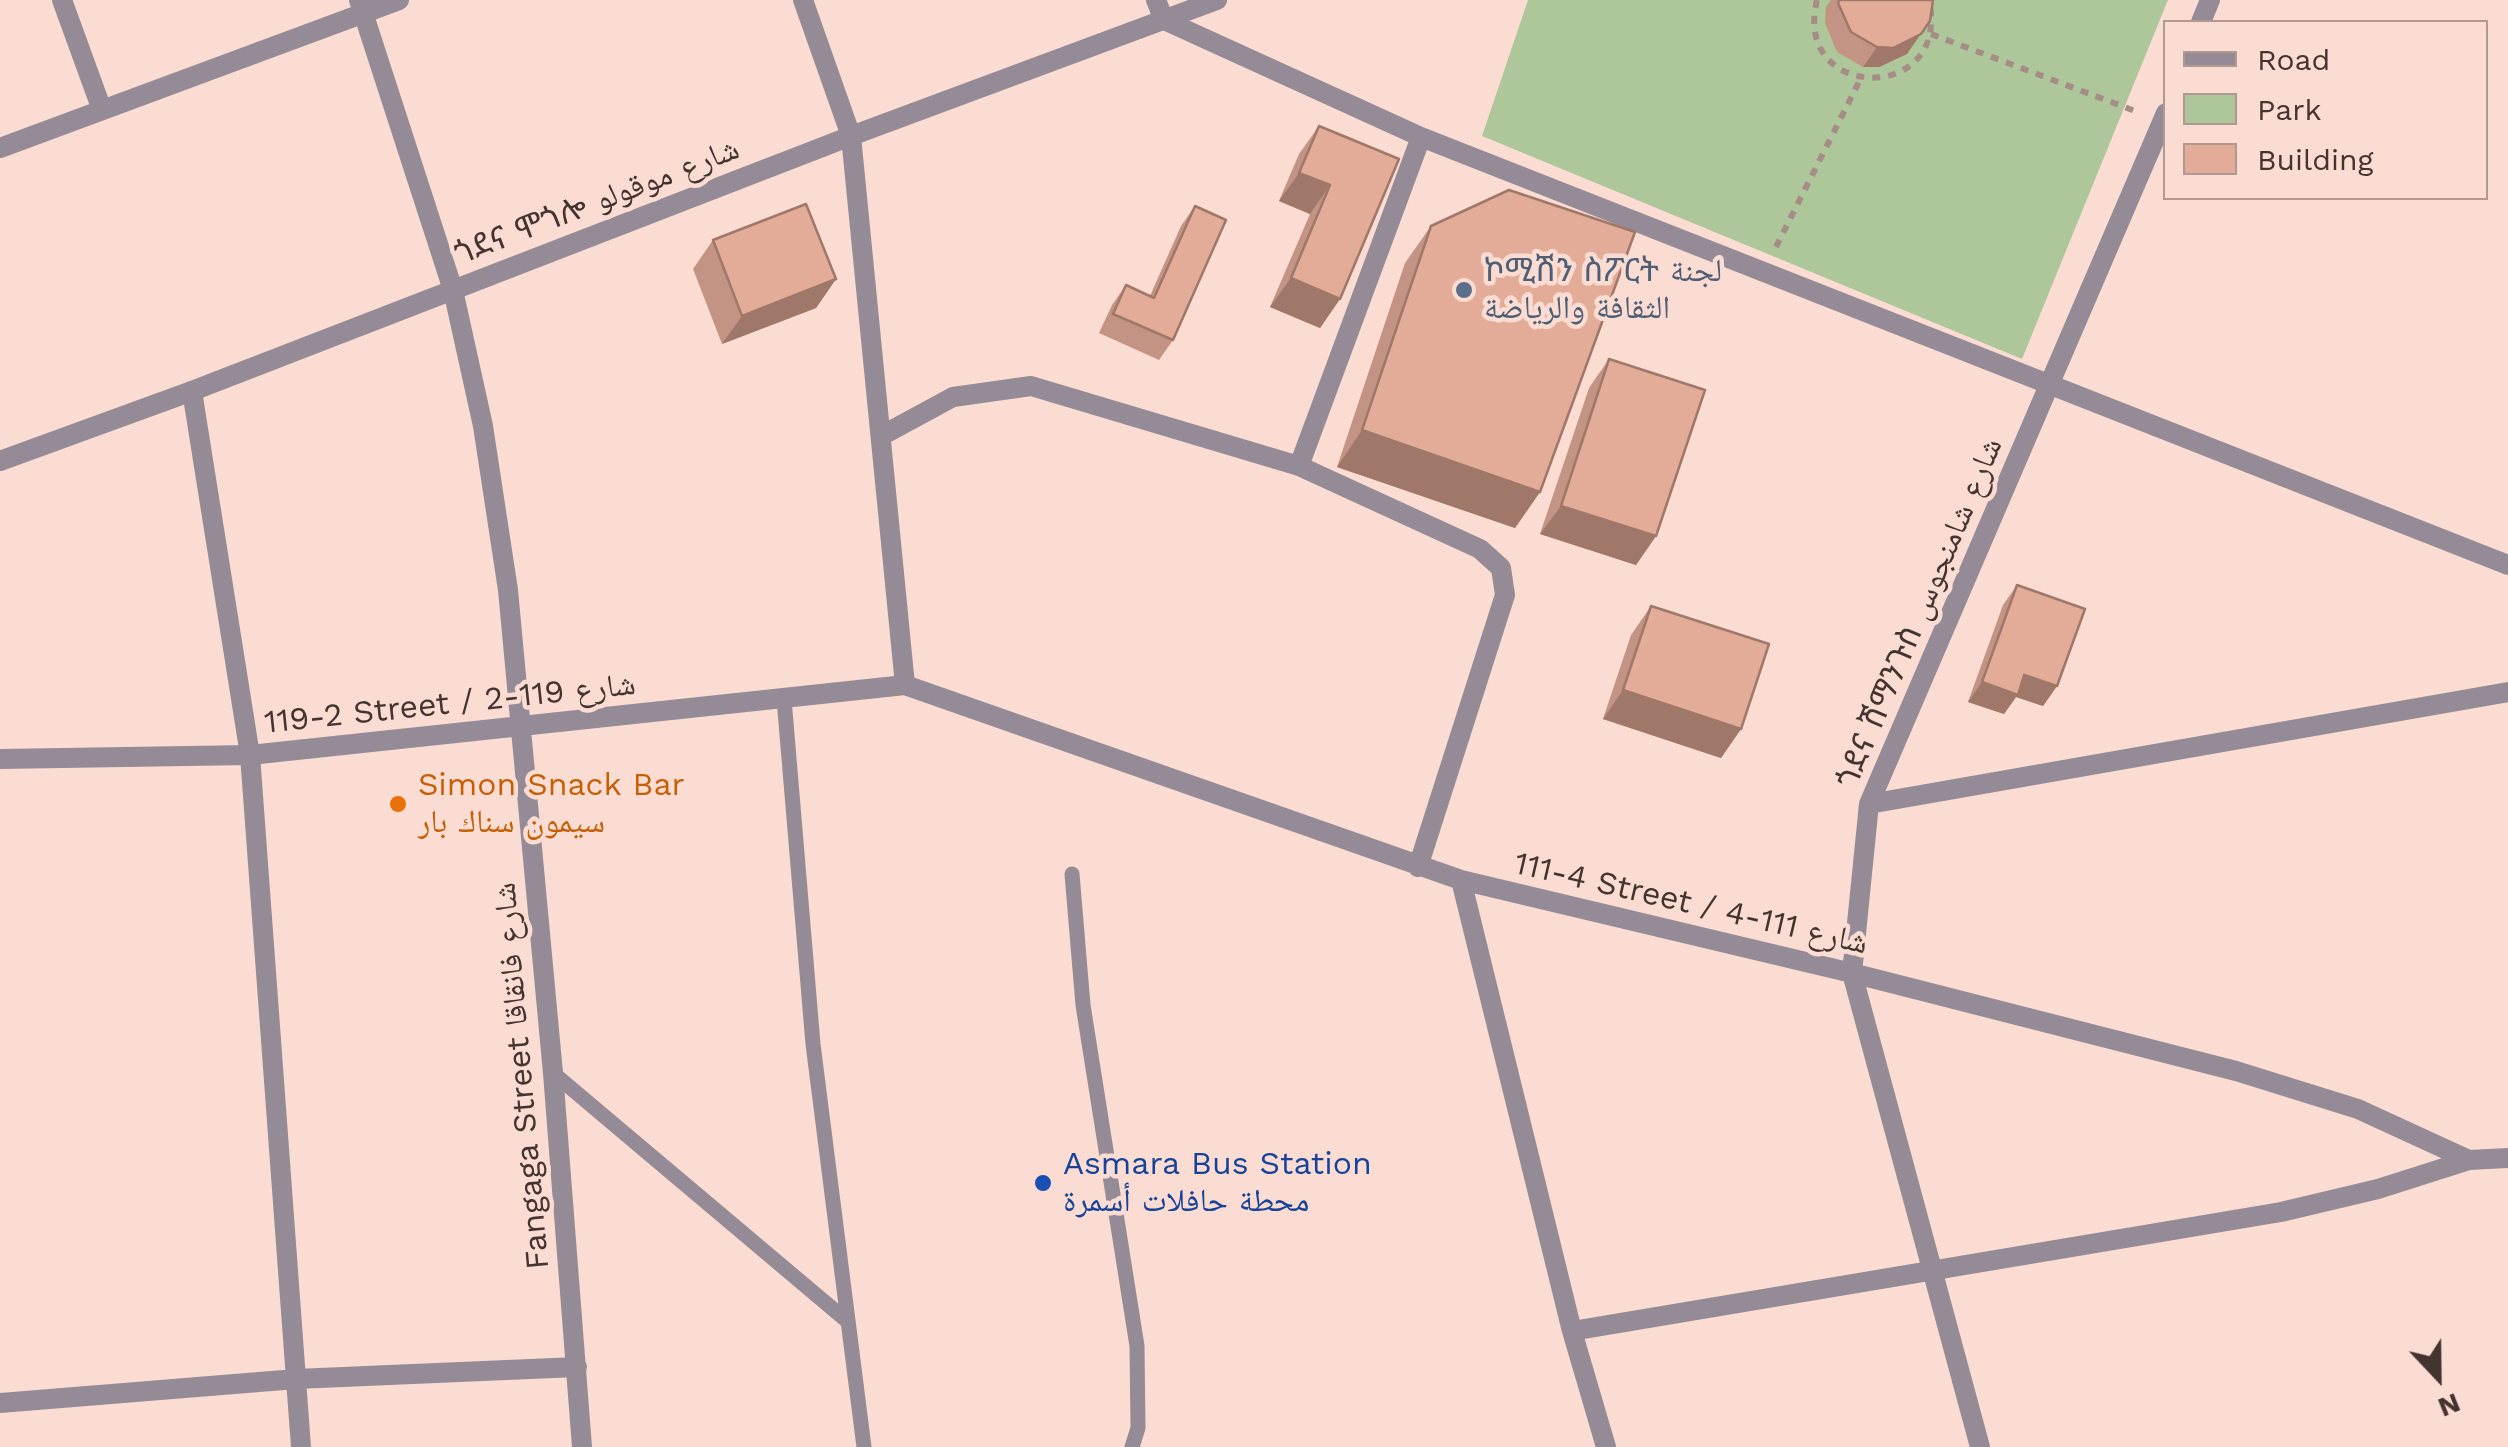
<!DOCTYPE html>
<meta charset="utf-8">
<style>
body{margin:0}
#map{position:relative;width:2508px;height:1447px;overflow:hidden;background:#fbdcd2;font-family:"Work Sans",sans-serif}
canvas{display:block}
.legend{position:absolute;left:2163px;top:20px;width:325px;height:180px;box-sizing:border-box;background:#fbdcd2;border:2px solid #b19991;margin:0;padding:12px 18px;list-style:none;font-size:30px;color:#43342f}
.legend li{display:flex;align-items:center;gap:20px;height:50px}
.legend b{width:50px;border:2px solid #b19991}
.north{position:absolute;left:2388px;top:1327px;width:100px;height:100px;-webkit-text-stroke:8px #fbdcd2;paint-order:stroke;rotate:158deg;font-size:28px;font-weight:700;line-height:40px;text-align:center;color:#43342f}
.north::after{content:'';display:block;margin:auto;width:35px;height:45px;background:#43342f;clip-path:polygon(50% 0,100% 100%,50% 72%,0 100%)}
</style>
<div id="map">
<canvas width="2508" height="1447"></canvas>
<ul class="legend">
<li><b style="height:12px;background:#958b97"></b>Road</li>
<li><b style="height:28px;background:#aec79a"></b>Park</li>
<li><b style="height:28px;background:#e3ac98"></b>Building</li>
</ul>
<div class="north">N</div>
</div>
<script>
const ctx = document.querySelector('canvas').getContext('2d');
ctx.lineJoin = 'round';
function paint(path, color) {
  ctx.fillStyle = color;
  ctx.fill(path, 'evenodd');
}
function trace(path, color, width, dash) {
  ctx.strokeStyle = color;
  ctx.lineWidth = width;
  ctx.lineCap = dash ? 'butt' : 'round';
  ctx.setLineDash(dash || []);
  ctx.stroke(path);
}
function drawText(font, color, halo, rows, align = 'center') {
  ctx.font = font + ' "Work Sans","Noto Naskh Arabic","Noto Sans Ethiopic",sans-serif';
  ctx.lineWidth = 9;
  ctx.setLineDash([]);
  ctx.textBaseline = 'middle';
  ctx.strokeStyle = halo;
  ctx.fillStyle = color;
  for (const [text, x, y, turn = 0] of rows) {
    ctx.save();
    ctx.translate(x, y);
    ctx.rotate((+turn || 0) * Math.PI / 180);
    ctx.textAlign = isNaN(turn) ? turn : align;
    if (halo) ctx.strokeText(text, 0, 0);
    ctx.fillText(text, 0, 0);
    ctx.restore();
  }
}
const green = new Path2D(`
 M1528 0H2168L2022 359 1482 136Z`);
const path = new Path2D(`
 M1817 0C1791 102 1952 105 1929 0
 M1931 34 2135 111
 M1776 247 1861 78`);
const service = new Path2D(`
 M784 699 813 1044 864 1447
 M1072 874 1083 1005 1137 1346 1138 1428 1132 1447
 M553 1073 846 1320`);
const minor = new Path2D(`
 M62 0 102 110
 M359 0 453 290 483 426 508 590 553 1073 582 1447
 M803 0 851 136 905 685
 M1156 0 1164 20 1421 137 2508 565
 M2201 22 2210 0
 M0 148 399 0
 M192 391 250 755 301 1447
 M881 436 953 397 1031 386 1299 466 1480 549 1501 568 1505 595 1418 867
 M1299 466 1421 137
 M0 759 250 755 905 685 1461 880 1852 973 2236 1071 2358 1109 2469 1160
 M1869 804 2508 692
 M1461 880 1572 1331 1606 1447
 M1572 1331 2281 1212 2378 1189 2469 1160 2508 1158
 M0 1403 296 1379 577 1367
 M1980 1447 1852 973 1869 804 2166 113`);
const tertiary = new Path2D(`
 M0 461 192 391 851 136 1217 0`);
const wall = new Path2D(`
 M1831 0H1933L1907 54 1879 67H1863L1837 52 1825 23 1826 7Z
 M1319 126 1399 159 1340 299 1320 328 1270 307 1310 214 1279 201 1299 154Z
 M1195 206 1173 340 1159 360 1099 333 1112 305 1126 285 1150 296 1181 226Z
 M1431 226 1540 492 1515 528 1337 467 1405 263Z
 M713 240 836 279 816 308 722 344 693 269Z
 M1609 359 1656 536 1636 565 1540 534 1589 388Z
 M2017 585 2057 686 2043 706 2016 697 2004 714 1968 702 2003 605Z
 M1651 606 1741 729 1721 758 1603 719 1631 635Z`);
const shadedWall = new Path2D(`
 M1930 21 1907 54 1879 67H1863L1877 47Z
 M1299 173 1330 185 1310 214 1279 201Z
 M1291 278 1340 299 1320 328 1270 307Z
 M836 279 816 308 722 344 742 316Z
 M1362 430 1540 492 1515 528 1337 467Z
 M1561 506 1656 536 1636 565 1540 534Z
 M2024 675 2057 686 2043 706 2016 697 2004 714 1968 702 1982 682Z
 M1623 690 1741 729 1721 758 1603 719Z`);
const building = new Path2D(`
 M1839 0H1933L1930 21 1921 34 1893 48 1877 47 1851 32 1838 3Z
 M1319 126 1399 159 1340 299 1291 278 1330 185 1299 173Z
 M1509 190 1635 232 1540 492 1362 430 1431 226Z
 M806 204 836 279 742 316 713 240Z
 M1195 206 1226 220 1173 340 1113 314 1126 285 1154 298Z
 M1609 359 1705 390 1656 536 1561 506Z
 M2017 585 2085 609 2057 686 2024 675 2018 695 1982 682Z
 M1651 606 1769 644 1741 729 1623 690Z`);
const markers = [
 [1464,290,10,"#5c6f8a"],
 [398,804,10,"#e8710a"],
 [1043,1183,10,"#1a4fb4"]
];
const streetNames = [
 ["ጎደና ሞጎሎ شارع موقولو",597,202,-21],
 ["ጎደና ሽማንጉስ شارع شامنجوس",1920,613,-67],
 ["119-2 Street / شارع 119-2",450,704,-6],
 ["111-4 Street / شارع 111-4",1691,904,13],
 ["Fangaga Street شارع فانقاقا",522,1076,-95]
];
const serviceNames = [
 ["ኮሚሽን ስፖርት لجنة",1484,272],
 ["الثقافة والرياضة",1484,309]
];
const foodNames = [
 ["Simon Snack Bar",418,786],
 ["سيمون سناك بار",418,823]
];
const transitNames = [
 ["Asmara Bus Station",1063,1165],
 ["محطة حافلات أسمرة",1063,1202]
];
paint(green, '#aec79a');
trace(path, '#a58d86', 6, [8, 8]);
trace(service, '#958b97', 15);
trace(minor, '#958b97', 20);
trace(tertiary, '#958b97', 20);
paint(wall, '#c39483');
paint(shadedWall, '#9f786a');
paint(building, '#e3ac98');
trace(building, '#9f786a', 2.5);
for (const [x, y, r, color] of markers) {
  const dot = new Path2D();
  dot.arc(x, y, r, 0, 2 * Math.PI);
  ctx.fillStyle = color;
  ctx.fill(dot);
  trace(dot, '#fbdcd2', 4);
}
drawText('32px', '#43342f', '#fbdcd2', streetNames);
drawText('32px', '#4e5e75', '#fbdcd2', serviceNames, 'left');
drawText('32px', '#c56008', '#fbdcd2', foodNames, 'left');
drawText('32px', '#164399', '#fbdcd2', transitNames, 'left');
</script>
